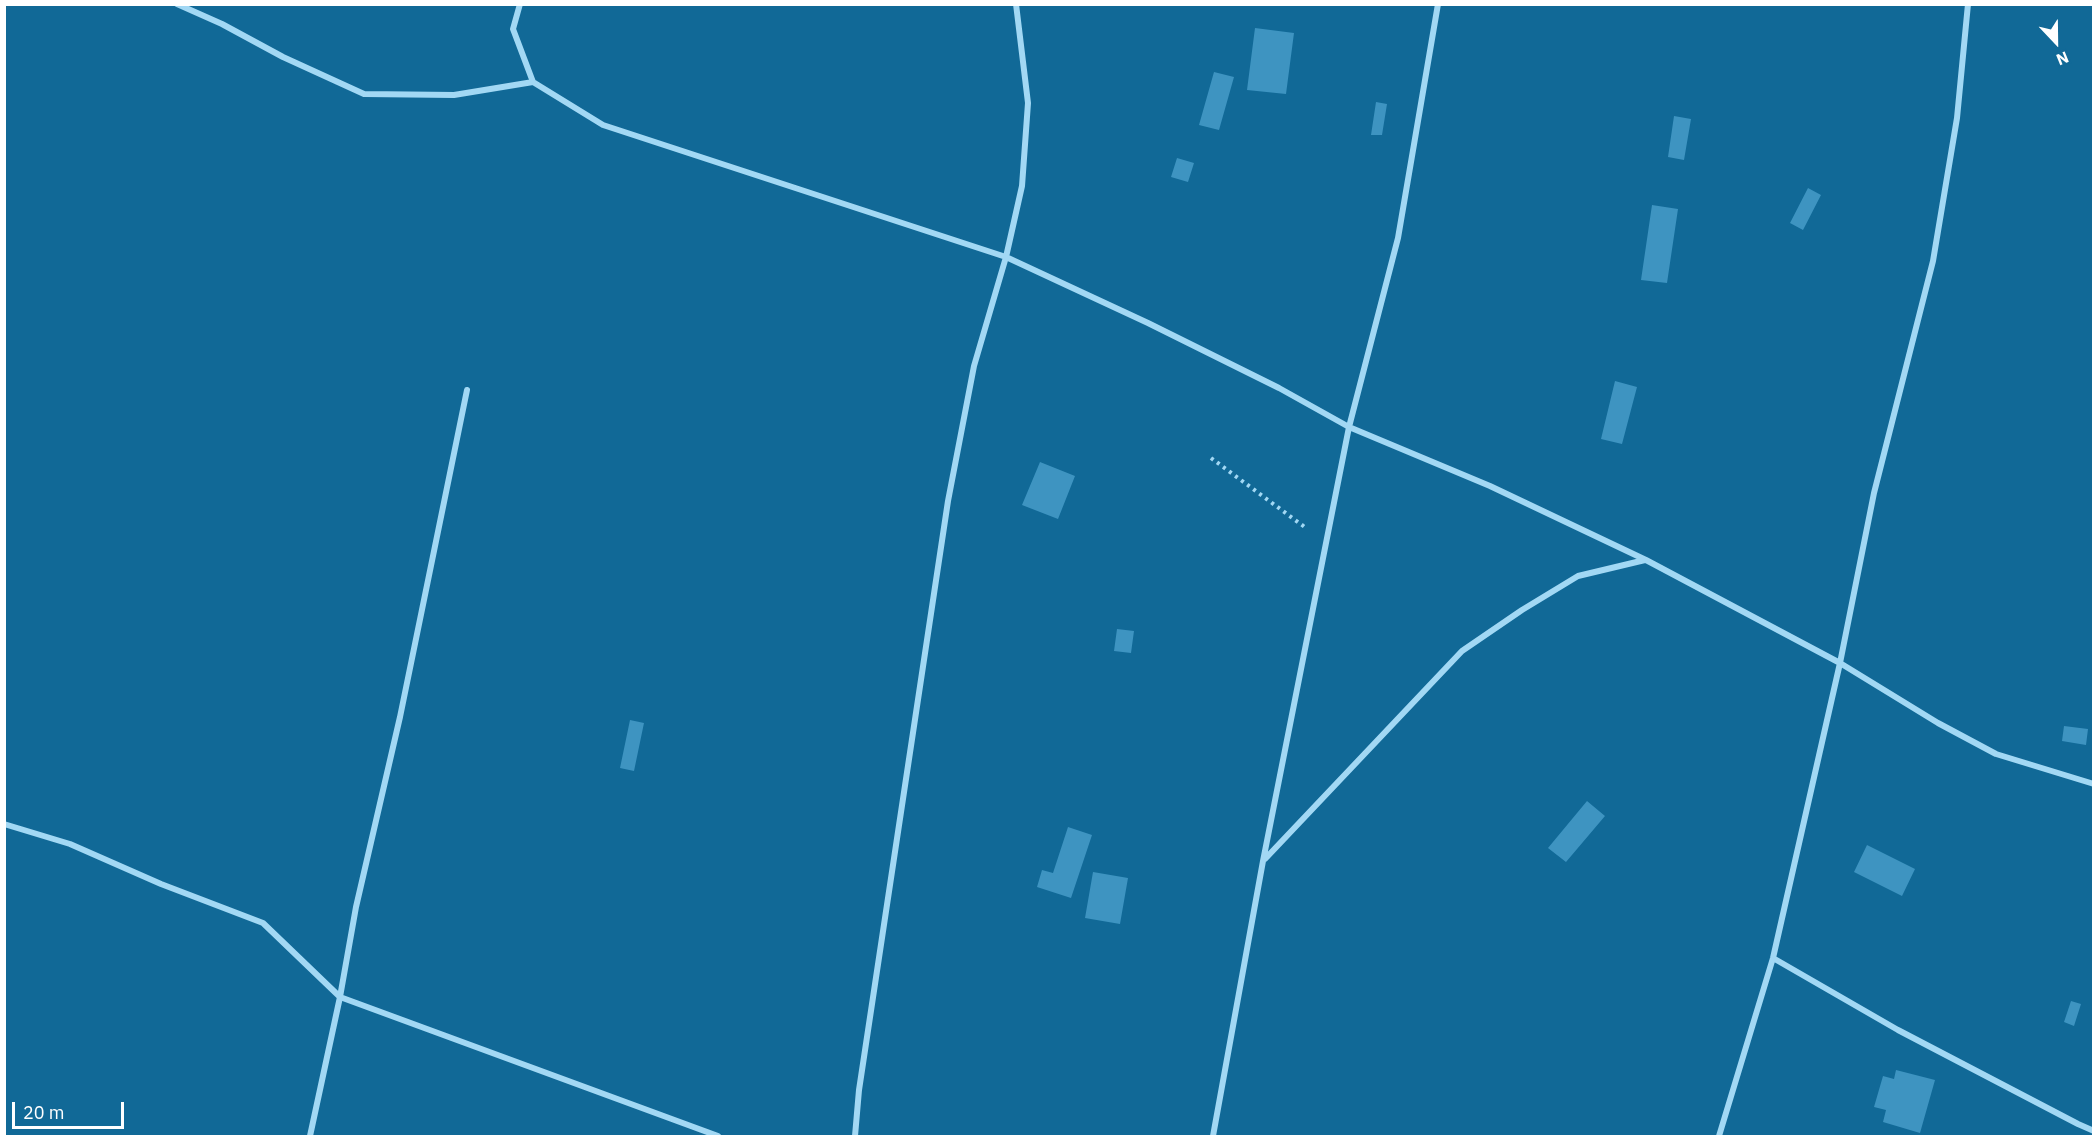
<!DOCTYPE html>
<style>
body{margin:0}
#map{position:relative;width:2098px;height:1141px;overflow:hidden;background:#116997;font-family:"IBM Plex Sans",sans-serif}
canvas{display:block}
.frame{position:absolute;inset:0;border:6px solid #fff;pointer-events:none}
.north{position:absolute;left:2026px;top:12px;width:60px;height:60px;-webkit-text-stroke:4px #116997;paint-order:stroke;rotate:158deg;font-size:16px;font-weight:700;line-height:24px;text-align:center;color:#fff}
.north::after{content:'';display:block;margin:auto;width:21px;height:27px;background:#fff;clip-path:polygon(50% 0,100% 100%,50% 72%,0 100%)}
.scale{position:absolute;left:12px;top:1102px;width:112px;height:27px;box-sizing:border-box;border:3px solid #fff;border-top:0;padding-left:8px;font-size:18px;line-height:21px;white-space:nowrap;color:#fff;-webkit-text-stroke:4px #116997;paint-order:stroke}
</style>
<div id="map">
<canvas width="2098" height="1141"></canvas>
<div class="frame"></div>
<div class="north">N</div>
<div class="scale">20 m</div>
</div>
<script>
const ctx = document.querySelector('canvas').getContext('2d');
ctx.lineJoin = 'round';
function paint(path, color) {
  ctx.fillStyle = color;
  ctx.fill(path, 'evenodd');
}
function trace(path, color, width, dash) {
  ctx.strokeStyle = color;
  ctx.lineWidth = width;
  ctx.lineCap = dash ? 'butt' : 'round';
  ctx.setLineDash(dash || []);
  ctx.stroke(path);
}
const building = new Path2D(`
 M1255 28 1294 33 1286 94 1247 90Z
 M1214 72 1234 77 1219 130 1199 125Z
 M1376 102 1387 104 1382 135H1371Z
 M1674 116 1691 119 1684 160 1668 157Z
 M1177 158 1194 163 1188 182 1171 177Z
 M1808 188 1821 195 1803 230 1790 223Z
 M1652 205 1678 209 1667 283 1641 280Z
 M1615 381 1637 387 1622 444 1601 439Z
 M1040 462 1075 476 1058 519 1022 505Z
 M1117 629 1134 631 1131 653 1114 651Z
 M630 720 644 723 634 771 620 768Z
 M2064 726 2088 729 2086 745 2062 741Z
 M1587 801 1605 816 1566 862 1548 848Z
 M1068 827 1092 835 1071 898 1037 887 1042 870 1053 873Z
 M1867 845 1915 869 1902 896 1854 872Z
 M1093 872 1128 878 1120 924 1085 918Z
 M2071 1001 2081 1004 2074 1026 2064 1022Z
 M1896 1070 1935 1080 1920 1133 1883 1122 1886 1110 1874 1107 1883 1076 1894 1079Z`);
const path = new Path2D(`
 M1211 458 1306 528`);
const minor = new Path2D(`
 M177 4 222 24 283 57 364 94 454 95 533 82
 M520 4 513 29 533 82 603 125 1006 257 1148 323 1279 388 1349 427 1490 486 1646 560 1840 663 1938 723 1996 754 2094 784
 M4 824 70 844 161 884 263 923 340 997 718 1136
 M1265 859 1462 651 1522 610 1578 576 1645 560
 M1773 958 1898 1030 2078 1124 2094 1131
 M310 1136 340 997 356 907 400 717 467 390
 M855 1136 859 1090 948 501 974 366 1006 257 1022 186 1028 103 1016 4
 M1213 1136 1263 861 1349 427 1398 238 1438 4
 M1719 1136 1773 958 1840 663 1874 493 1933 261 1957 118 1968 4`);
paint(building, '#3e94c1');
trace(path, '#a2d8f4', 4, [3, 4.5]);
trace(minor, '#a2d8f4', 6);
</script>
